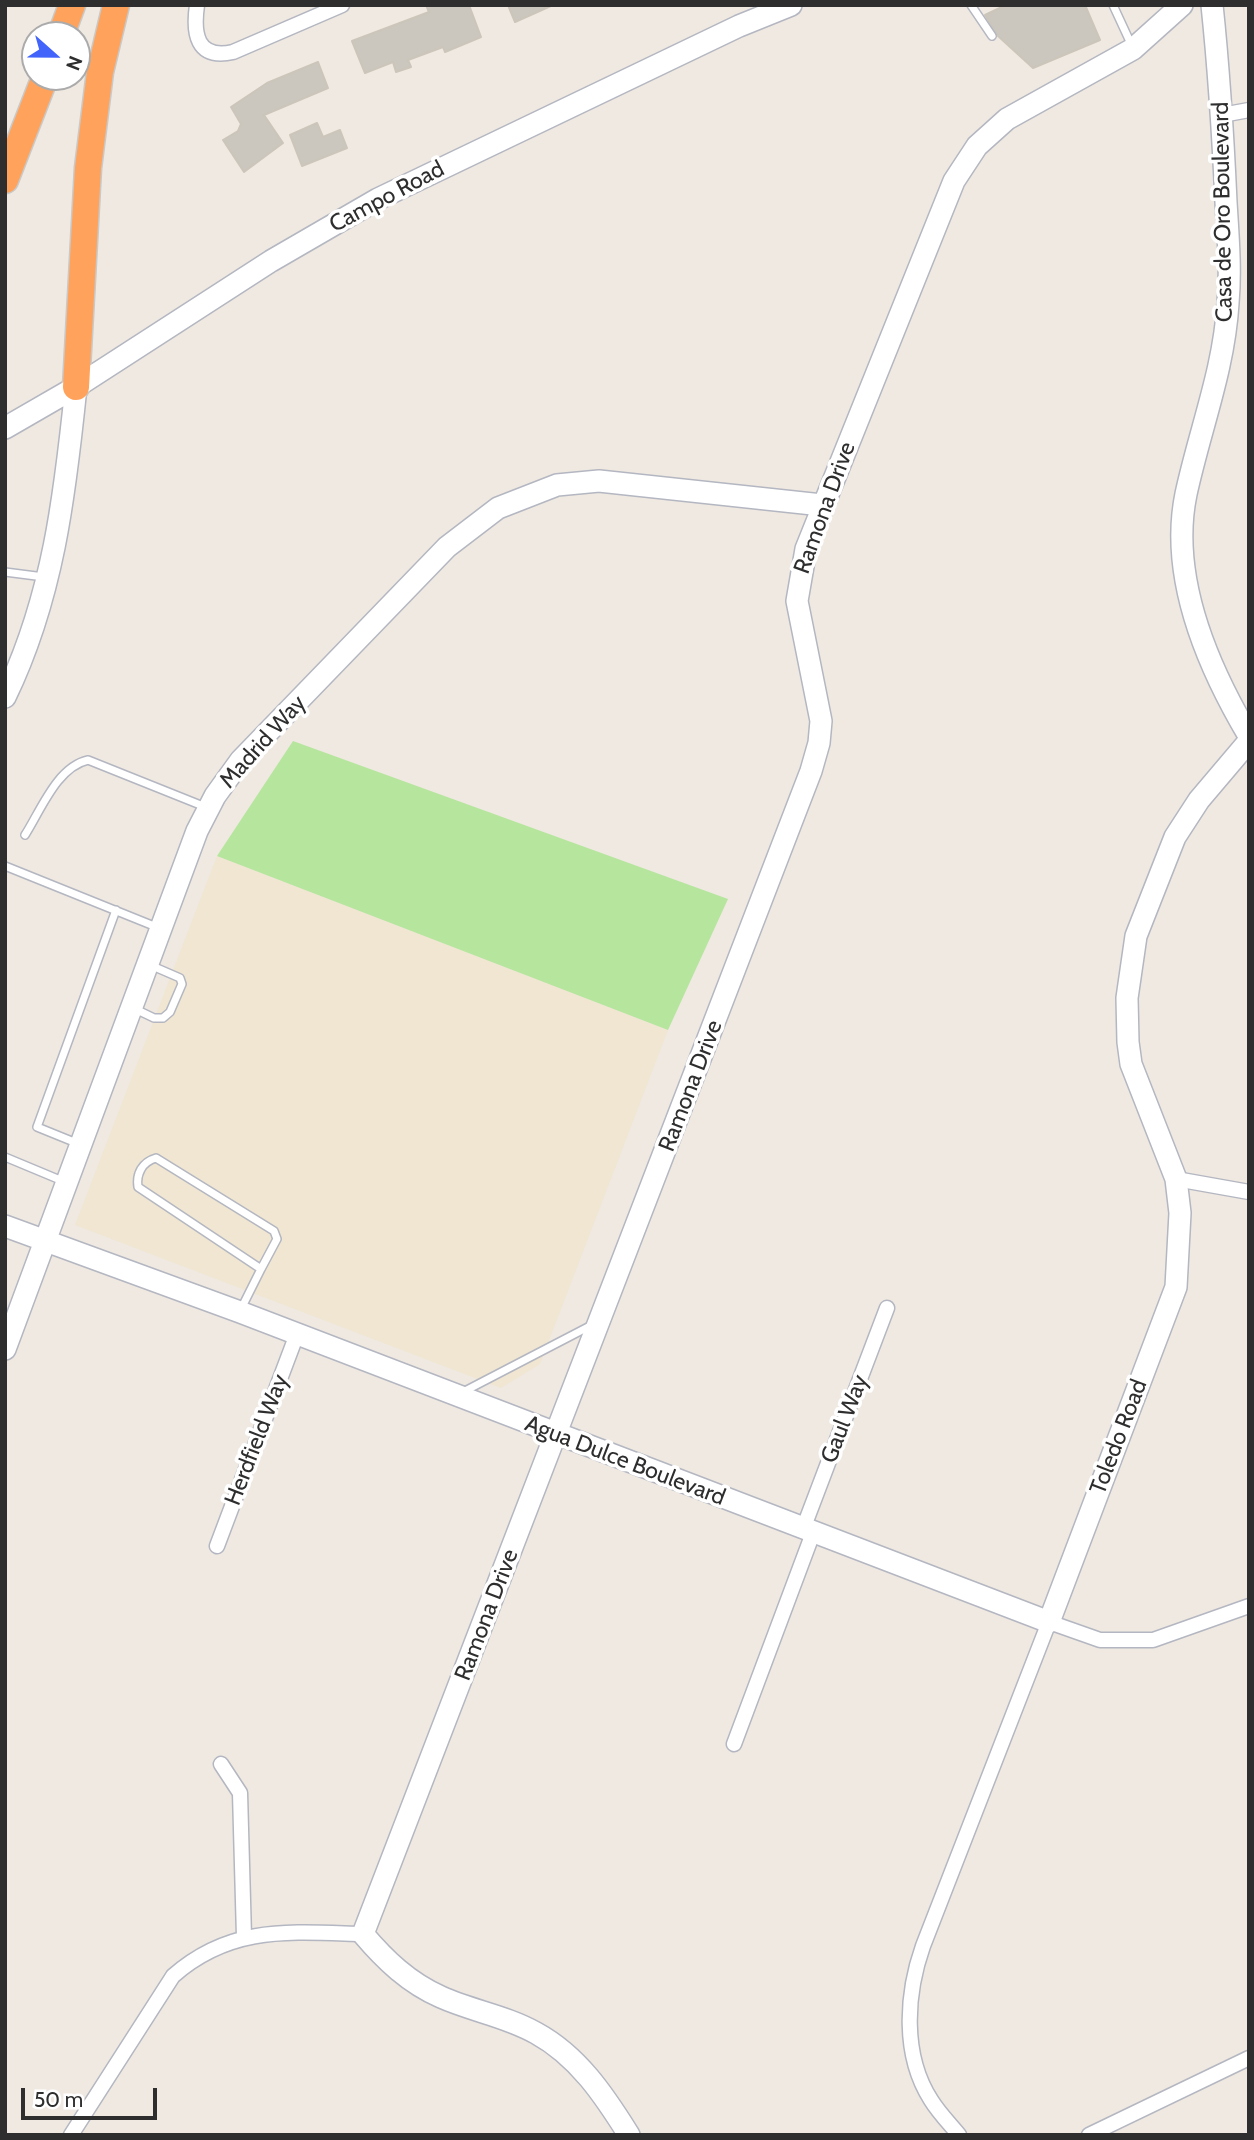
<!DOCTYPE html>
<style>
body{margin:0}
#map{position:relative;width:1254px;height:2140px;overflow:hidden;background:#efe9e1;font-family:Cabin,sans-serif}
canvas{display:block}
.frame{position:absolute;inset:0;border:7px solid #2e2e2e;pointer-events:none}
.north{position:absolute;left:21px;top:21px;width:70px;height:70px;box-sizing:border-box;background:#fff;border:2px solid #ababab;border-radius:50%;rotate:111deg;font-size:19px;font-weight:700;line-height:28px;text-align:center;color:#2e2e2e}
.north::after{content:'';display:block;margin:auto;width:24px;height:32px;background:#4264fb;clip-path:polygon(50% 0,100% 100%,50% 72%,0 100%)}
.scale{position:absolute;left:21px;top:2088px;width:136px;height:32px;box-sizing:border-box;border:4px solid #2e2e2e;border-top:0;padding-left:9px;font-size:21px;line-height:24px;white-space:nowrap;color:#2e2e2e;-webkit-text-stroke:5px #fff;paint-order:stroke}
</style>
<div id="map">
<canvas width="1254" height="2140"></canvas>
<div class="frame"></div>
<div class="north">N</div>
<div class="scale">50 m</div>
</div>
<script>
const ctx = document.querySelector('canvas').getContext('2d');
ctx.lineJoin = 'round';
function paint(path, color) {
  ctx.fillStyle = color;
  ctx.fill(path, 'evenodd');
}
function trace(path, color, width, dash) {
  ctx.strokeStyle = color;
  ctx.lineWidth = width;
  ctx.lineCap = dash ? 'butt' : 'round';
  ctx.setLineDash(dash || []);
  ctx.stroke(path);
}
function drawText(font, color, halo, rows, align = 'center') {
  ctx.font = font + ' Cabin,sans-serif';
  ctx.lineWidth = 7;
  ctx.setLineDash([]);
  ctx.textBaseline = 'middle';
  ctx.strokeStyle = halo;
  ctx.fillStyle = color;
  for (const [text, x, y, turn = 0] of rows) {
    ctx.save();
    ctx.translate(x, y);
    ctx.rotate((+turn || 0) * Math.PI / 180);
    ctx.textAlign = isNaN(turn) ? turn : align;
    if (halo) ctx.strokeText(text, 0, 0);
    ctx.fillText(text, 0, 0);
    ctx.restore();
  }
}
const education = new Path2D(`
 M217 856 668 1030 540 1364 501 1388 75 1225Z`);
const green = new Path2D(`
 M293 741 728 899 668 1030 217 856Z`);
const building = new Path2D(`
 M426 5H469L481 37 445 52 443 47 408 60 411 67 396 72 393 62 365 73 352 41 429 12Z
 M508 5H553L515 22Z
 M1006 5H1085L1100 40 1033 68 998 36 985 15Z
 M318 62 328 88 264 115 283 143 244 172 223 140 238 131 241 124 231 107 267 83Z
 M317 123 323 137 340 130 347 148 302 166 290 135Z`);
const lane = new Path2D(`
 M971 5 992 36
 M1113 5 1132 46
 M5 572 44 577
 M25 835C41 810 57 767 88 760L208 808
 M5 866 159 928
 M133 1008 154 1018H163L170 1012 182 984 180 978 150 965
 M79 1144 37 1127 116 910
 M5 1157 65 1182
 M156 1158 274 1231 277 1239 261 1269 138 1187C136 1174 142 1162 156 1158Z
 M241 1309 261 1269
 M461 1393 590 1326`);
const street = new Path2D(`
 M197 5C193 33 196 60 233 52L342 5
 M1222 115 1249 110
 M1176 1179 1249 1192
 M803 1529 887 1308
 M217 1546 297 1334
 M734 1744 813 1533
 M221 1764 240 1793 244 1937
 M71 2135 173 1976C231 1925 290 1932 363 1934
 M959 2135C950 2124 939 2113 931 2100 902 2055 906 1994 923 1946L1049 1622 1100 1640H1153L1249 1606
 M1089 2135 1249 2058`);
const secondary = new Path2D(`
 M1212 5C1219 71 1223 136 1226 202 1228 235 1231 269 1228 303 1224 370 1200 429 1186 494 1169 576 1208 667 1249 736
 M5 428 76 387 271 261 378 199 739 26 791 5
 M5 697C53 598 65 495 76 387
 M5 1226 240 1312 1049 1622 1176 1287 1180 1213 1176 1179 1131 1064 1128 1042 1127 998 1136 936 1175 837 1199 800 1249 741
 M5 1349 197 831 215 796 241 760 447 547 498 508 557 485 599 481 822 505
 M629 2135C604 2095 578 2056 536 2033 506 2016 472 2011 441 1997 409 1983 385 1960 363 1934L811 771 819 743 821 721 797 601 806 549 954 181 977 146 1007 119 1133 49 1182 5`);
const highway = new Path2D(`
 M61 35 72 5
 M5 180 45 77
 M76 387 88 168 100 72 116 5`);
const streetNames = [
 ["Campo Road",387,197,-28],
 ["Casa de Oro Boulevard",1223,212,-91],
 ["Ramona Drive",825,508,-70],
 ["Madrid Way",263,742,-48],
 ["Ramona Drive",691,1086,-69],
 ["Gaul Way",845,1419,-69],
 ["Toledo Road",1119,1437,-69],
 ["Herdfield Way",257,1440,-69],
 ["Agua Dulce Boulevard",625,1461,21],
 ["Ramona Drive",487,1615,-69]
];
paint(education, '#f0e6d1');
paint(green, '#b6e59e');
paint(building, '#cbc7bf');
trace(building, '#cbc5ba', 2);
trace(lane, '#b4b7c1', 10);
trace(street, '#b4b7c1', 17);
trace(secondary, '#b4b7c1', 24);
trace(highway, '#c9c9c9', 29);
trace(lane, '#fff', 7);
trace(street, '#fff', 14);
trace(secondary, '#fff', 21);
trace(highway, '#ffa35c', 26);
drawText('23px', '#2e2e2e', '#fff', streetNames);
</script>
